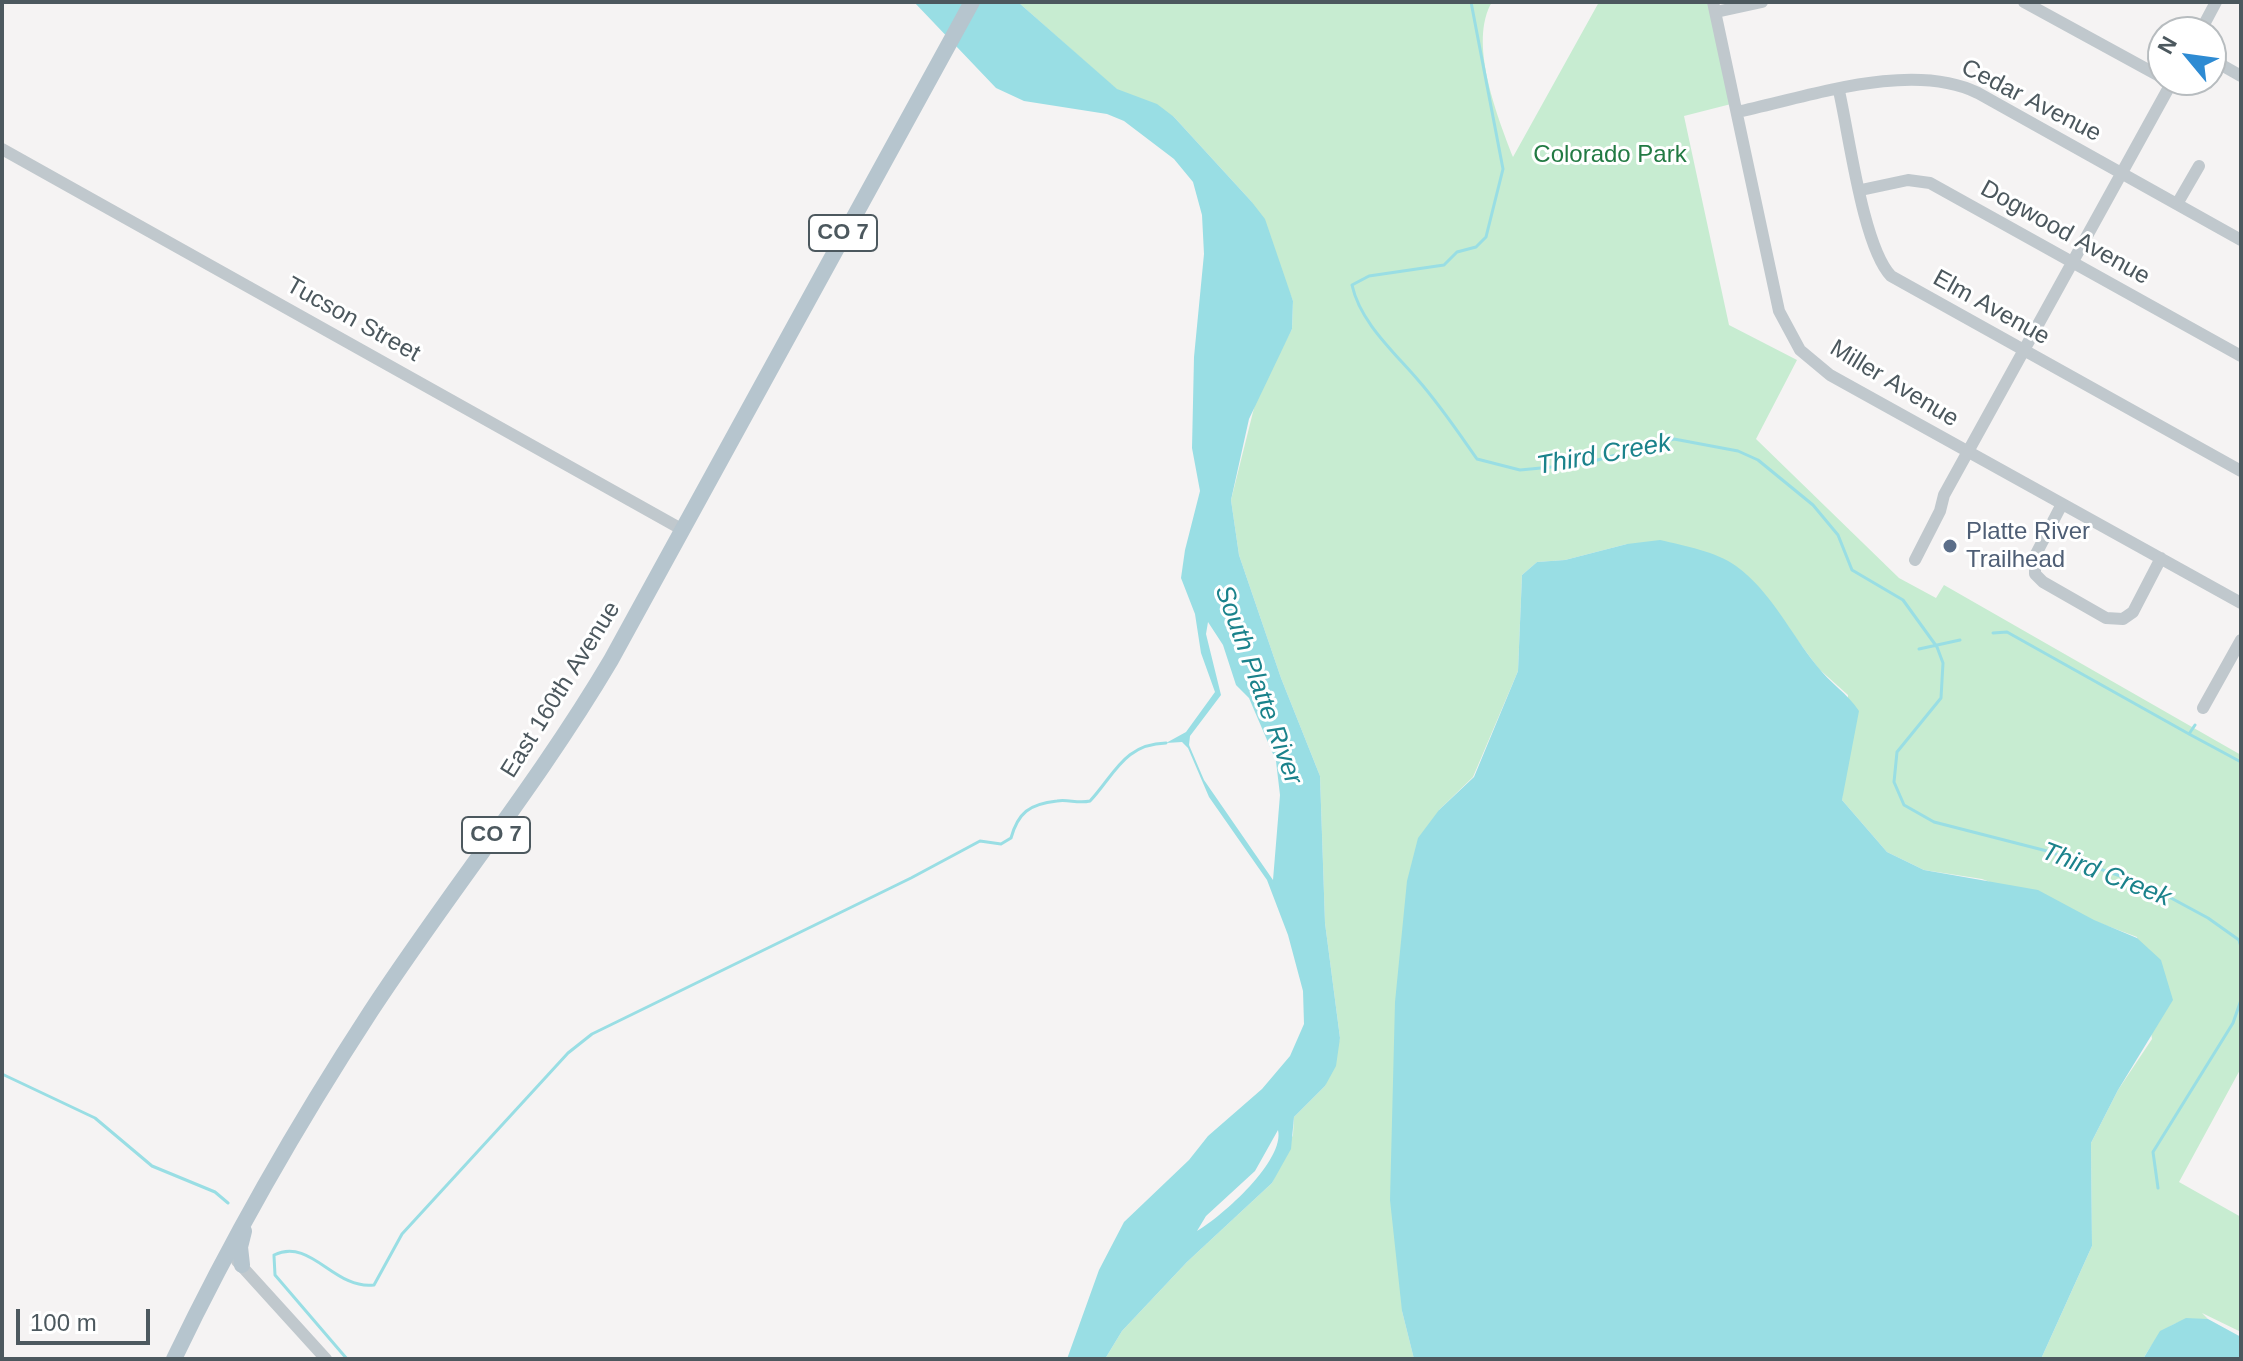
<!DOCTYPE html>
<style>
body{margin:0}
#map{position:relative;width:2243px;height:1361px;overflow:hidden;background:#f5f3f3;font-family:Arial,sans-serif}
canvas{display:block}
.frame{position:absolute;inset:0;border:4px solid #4c585e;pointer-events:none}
.north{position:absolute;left:2147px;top:16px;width:80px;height:80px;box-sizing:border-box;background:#fff;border:2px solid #b7bcbf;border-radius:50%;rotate:299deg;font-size:22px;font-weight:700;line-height:32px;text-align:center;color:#4c585e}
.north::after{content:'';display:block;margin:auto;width:28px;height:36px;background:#2e8bd3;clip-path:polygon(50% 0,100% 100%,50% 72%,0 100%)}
.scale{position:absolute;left:16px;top:1309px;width:134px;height:36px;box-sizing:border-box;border:4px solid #4c585e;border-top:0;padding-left:10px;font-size:24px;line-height:28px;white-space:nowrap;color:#4c585e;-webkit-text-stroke:6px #fff;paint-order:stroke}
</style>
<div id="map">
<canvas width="2243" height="1361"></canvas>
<div class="frame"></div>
<div class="north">N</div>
<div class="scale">100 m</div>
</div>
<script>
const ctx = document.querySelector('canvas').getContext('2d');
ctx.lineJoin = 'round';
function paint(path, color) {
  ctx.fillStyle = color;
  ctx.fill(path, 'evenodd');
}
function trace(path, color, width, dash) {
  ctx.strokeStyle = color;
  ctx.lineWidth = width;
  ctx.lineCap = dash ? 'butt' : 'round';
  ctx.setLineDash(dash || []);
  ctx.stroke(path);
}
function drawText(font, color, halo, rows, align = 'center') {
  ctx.font = font + ' Arial,sans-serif';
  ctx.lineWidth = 6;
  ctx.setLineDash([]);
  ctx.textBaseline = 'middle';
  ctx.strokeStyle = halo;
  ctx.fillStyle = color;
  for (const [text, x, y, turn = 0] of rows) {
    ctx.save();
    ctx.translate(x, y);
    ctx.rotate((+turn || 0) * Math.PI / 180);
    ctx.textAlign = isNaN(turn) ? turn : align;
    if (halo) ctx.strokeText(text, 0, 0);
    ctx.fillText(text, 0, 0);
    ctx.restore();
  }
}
const green = new Path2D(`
 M1018 2H1492C1468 42 1497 115 1513 157L1599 2H1713L1735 103 1684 116 1729 325 1797 360 1756 439 1899 578 1936 598 1944 585 2241 755V1068L2179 1182 2241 1217V1332L2202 1313 2208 1319C2171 1318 2161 1329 2143 1359H2041L2092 1246 2091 1143 2118 1090 2152 1039 2137 937 1982 879 1924 870 1887 852 1842 800 1848 695 1819 669 1760 590 1627 544 1565 560 1537 562 1522 575 1518 671 1473 777 1439 810 1402 1311 1414 1359H1105L1122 1331 1187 1262 1272 1183 1293 1135 1294 1117 1325 1086 1340 1038 1325 923 1320 776 1281 678 1239 555 1231 500 1257 396 1292 329 1293 301 1251 201 1174 117 1117 90Z`);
const water = new Path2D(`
 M914 2H1018L1117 89 1157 104 1174 117 1251 201 1265 219 1293 301 1292 329 1249 419 1231 500 1239 555 1281 678 1320 776 1325 923 1340 1038 1336 1066 1325 1086 1294 1117 1291 1149 1272 1183 1187 1262 1122 1331 1105 1359H1067L1099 1270 1124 1222 1189 1160 1208 1136 1262 1089 1290 1056 1304 1024 1303 991 1288 935 1267 880 1209 797 1188 748 1182 742 1166 743 1186 732 1215 692 1201 653 1195 614 1181 578 1185 550 1200 491 1192 448 1194 357 1204 254 1202 215 1193 182 1174 159 1124 121 1107 114 1024 101 996 88ZM1208 622 1223 645 1236 685 1249 698 1276 761 1280 795 1273 880 1204 780 1189 745 1190 736 1221 695 1206 634ZM1278 1130C1285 1160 1223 1216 1197 1231L1206 1216 1255 1171Z
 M1660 540C1685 546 1715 551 1736 566 1770 590 1791 634 1817 666 1830 683 1847 693 1859 711L1842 800 1887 852 1924 870 2038 890 2094 920 2137 938 2161 960 2173 1000 2118 1090 2091 1143 2092 1246 2041 1359H1414L1402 1311 1390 1200 1395 1002 1407 881 1418 838 1439 810 1474 777 1518 671 1522 575 1537 562 1565 560 1627 544Z
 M2186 1318 2208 1319 2241 1337V1359H2143L2160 1331Z`);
const stream = new Path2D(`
 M1471 2 1503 169 1486 237 1476 247 1457 252 1444 265 1369 276 1352 285C1360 322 1394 352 1418 380 1440 405 1458 432 1477 459L1520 470 1583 464 1674 439 1738 451 1758 460 1813 505 1838 535 1852 570 1903 600 1937 647 1943 663 1941 698 1897 752 1894 782 1904 805 1934 822 2047 851 2147 885 2208 918 2239 940 2241 947
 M1993 633 2007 632 2189 734 2195 725
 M1919 649 1960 640
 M2189 734 2241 762
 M2 1074 95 1118 152 1166 215 1192 228 1203
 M2158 1188 2153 1152 2233 1023 2241 1000
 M274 1255C311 1237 334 1290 374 1285L402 1234 568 1053 592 1034 911 878 980 841 1001 844 1011 838C1018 813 1029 804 1057 801 1068 799 1078 804 1090 801 1115 774 1124 744 1166 743
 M274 1256 275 1275 347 1359`);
const minor = new Path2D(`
 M1713 2 1779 311 1800 350 1830 375 2241 603
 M2024 2 2163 78
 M1716 12 1762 2
 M2200 32 2216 2
 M2211 59 2241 76
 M1839 91C1849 134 1863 247 1891 276L2241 471
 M1737 112C1808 97 1911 60 1978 93L2241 240
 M2 149 683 530
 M1861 190 1908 180 1930 183 2241 356
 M2177 204 2199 166
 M2062 504 2035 556V574L2043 582 2106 618 2123 619 2133 612 2161 558
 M1915 560 1940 511 1944 495 2173 80
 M2203 708 2241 640
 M237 1261 326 1359`);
const major = new Path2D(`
 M242 1265 240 1247 244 1231
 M174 1359C232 1238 298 1123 371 1011 449 892 539 782 611 660L972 2`);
const markers = [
 [1950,546,8,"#5c6f8a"]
];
const shields = [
 [843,233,68],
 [496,835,68]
];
const shieldNames = [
 ["CO 7",843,233],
 ["CO 7",496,835]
];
const streetNames = [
 ["Cedar Avenue",2031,101,27],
 ["Dogwood Avenue",2065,233,29],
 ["Elm Avenue",1991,308,29],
 ["Tucson Street",353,320,29],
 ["Miller Avenue",1894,384,31],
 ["East 160th Avenue",561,690,-58]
];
const parkNames = [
 ["Colorado Park",1610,155]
];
const serviceNames = [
 ["Platte River",1966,532],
 ["Trailhead",1966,560]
];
const waterNames = [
 ["Third Creek",1604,455,-10],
 ["South Platte River",1258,685,70],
 ["Third Creek",2106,875,21]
];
paint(green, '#c7ecd1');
paint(water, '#99dee4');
trace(stream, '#99dee4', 3);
trace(minor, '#c0c8cd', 12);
trace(major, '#b6c5ce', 16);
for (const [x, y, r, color] of markers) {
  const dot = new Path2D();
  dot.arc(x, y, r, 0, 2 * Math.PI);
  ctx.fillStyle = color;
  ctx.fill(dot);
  trace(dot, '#fff', 3);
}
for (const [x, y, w] of shields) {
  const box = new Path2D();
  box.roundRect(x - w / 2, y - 18, w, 36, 6);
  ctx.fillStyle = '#fff';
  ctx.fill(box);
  trace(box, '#4c585e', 2);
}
drawText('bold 22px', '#4c585e', null, shieldNames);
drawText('24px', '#4c585e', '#fff', streetNames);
drawText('24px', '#227a43', '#fff', parkNames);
drawText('24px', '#4e5e75', '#fff', serviceNames, 'left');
drawText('italic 26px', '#1a828b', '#fff', waterNames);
</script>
